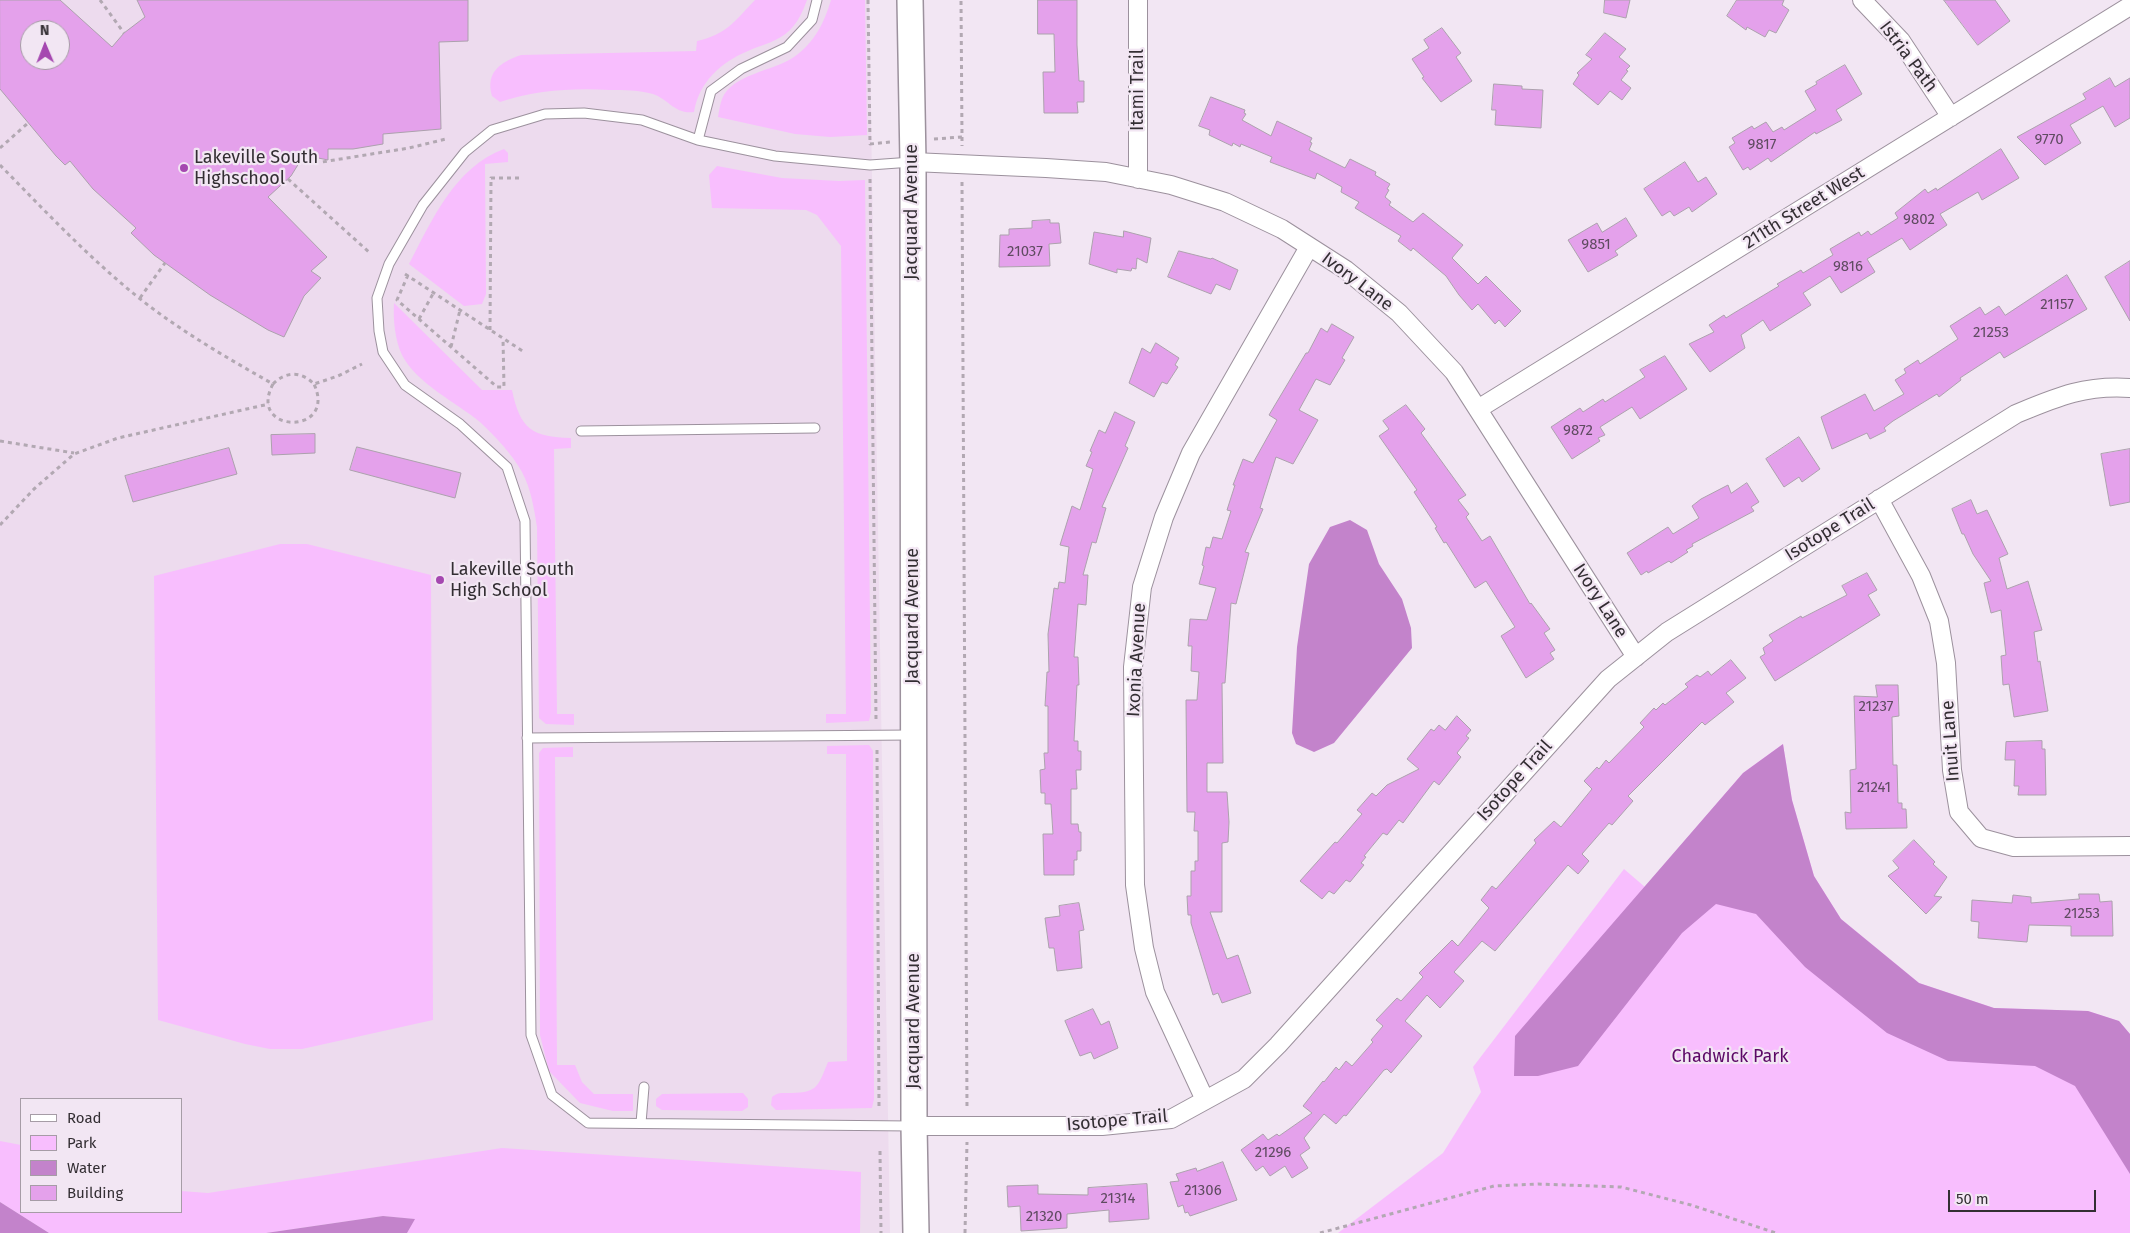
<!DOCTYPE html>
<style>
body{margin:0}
#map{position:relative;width:2130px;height:1233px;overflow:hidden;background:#f2e6f3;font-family:"Fira Sans",sans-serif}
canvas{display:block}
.legend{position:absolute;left:20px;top:1098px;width:162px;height:115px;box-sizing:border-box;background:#f2e6f3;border:1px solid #a69ca6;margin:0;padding:6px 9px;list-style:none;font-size:15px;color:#332e33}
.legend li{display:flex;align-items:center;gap:10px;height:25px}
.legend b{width:25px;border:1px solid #a69ca6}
.north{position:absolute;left:20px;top:20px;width:50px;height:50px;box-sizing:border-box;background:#f2e6f3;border:1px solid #a69ca6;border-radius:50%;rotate:359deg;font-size:14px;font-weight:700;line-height:20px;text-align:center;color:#332e33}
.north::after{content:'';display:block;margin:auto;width:18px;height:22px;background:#a547b0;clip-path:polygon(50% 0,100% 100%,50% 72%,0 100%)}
.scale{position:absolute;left:1948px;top:1190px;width:148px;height:22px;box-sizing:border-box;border:2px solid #332e33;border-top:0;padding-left:6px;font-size:15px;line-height:18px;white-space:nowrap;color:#332e33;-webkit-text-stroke:4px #f2e6f3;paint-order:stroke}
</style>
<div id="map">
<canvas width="2130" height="1233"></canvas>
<ul class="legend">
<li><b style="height:6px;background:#fff"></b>Road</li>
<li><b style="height:14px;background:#f8befe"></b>Park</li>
<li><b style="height:14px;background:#c383cb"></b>Water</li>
<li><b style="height:14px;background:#e4a1eb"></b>Building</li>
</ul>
<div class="north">N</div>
<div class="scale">50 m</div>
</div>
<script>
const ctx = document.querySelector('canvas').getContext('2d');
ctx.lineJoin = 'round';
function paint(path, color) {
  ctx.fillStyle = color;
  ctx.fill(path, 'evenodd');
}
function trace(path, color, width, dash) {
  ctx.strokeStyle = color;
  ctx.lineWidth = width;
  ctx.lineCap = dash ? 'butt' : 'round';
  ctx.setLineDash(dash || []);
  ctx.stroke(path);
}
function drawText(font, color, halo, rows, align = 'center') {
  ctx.font = font + ' "Fira Sans",sans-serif';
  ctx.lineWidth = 4.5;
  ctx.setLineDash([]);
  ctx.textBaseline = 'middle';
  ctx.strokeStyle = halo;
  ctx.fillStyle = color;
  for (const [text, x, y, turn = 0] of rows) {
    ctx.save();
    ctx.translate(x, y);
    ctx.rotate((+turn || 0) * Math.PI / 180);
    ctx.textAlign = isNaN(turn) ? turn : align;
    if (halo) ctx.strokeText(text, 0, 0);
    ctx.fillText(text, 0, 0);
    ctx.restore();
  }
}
const built = new Path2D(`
 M0 0H869L890 1233H0ZM30 30H60V60H30ZM21 1099H181V1212H21Z`);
const green = new Path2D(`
 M755 0H807C803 11 798 22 790 30 778 42 763 44 748 51 721 62 699 82 694 112 676 115 668 99 653 94 639 90 624 90 610 90 573 88 536 90 500 102L492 96C485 72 501 62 521 55L696 51 697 41C727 34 734 22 755 0Z
 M831 0H865L867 135 830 137 795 134 718 117C719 111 720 104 722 99 732 74 774 71 794 57 815 42 824 23 831 0Z
 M504 149 508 153V162L485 164 486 294 482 304 464 306 409 264C432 220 455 167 504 149Z
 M717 166 782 178 839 181 865 180 871 712 869 721 826 723V714H846L841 246 817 215 806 210 712 208 709 175Z
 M394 303 482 390H512C520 429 532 437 571 438V448L554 449 557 714H574V725L546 724 539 718 537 527C534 508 531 489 522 472 512 454 495 436 480 422 456 402 417 384 402 355 395 340 393 320 394 303Z
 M280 544H307L431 575 433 1020 302 1049H270L245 1044 158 1020 154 576Z
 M1783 744 1792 800 1814 876 1841 919 1919 983 1994 1008 2088 1011 2119 1021 2130 1034V1233H1338L1443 1153 1481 1092 1473 1067 1624 869 1645 887 1743 773Z
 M869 745 873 751 874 1099 872 1108 776 1110 771 1105 772 1097C777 1093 779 1093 786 1093 817 1093 817 1089 828 1062L847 1061 846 754H827V746Z
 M573 747V757H555L557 1065H575L582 1082 594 1094H633V1111H613L580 1103 549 1071 540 1035 539 753 543 748Z
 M743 1093 748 1099V1107L742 1111 662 1110 656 1106V1099L662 1094Z
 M0 1141 21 1145V1212H181V1191L208 1193 502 1148 861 1172 860 1233H407L414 1219 383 1216 266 1233H49L0 1202Z`);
const water = new Path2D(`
 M1350 520 1367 530 1379 564 1402 599 1411 628 1412 648 1334 743 1314 752 1296 744 1292 733 1297 647 1309 564 1330 527Z
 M1783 744 1792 800 1814 876 1841 919 1919 983 1994 1008 2088 1011 2119 1021 2130 1034V1174L2075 1086 2035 1066 1948 1061 1887 1033 1805 967 1756 914 1716 904 1682 933 1578 1066 1538 1076H1514L1515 1036 1743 773Z
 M0 1202 49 1233H0Z
 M383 1216 415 1219 407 1233H266Z`);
const building = new Path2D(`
 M0 0H60L112 47 124 33 145 17 137 0H468V41L439 42 441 129 383 134V144L353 149H328V160L304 155 291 176 268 197 327 257 311 271 321 278 304 296 284 337 268 330 210 295 154 255 131 233 136 228 93 189 70 161 65 165 56 156 0 89ZM30 30H60V60H30Z
 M1038 0H1077V45L1079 81H1084V102H1077L1078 113H1044L1043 72H1055L1054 34H1038Z
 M1605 0H1630L1626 18 1604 13Z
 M1737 0H1784L1782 5 1789 10 1776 33 1769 30 1765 37 1747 27 1746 30 1727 16Z
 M1944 0H1995L2010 21 1978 45Z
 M1442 28 1461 53 1456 57 1472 81 1441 102 1422 78 1424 77 1412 59 1429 48 1424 40Z
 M1605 33 1626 49 1619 57 1630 66 1626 70 1628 71 1621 80 1631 88 1622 100 1610 91 1598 105 1573 84 1579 75 1577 73 1592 59 1586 55Z
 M1845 65 1862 94 1836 110 1842 120 1816 134 1815 132 1771 162 1768 158 1750 170 1748 167 1743 170 1729 147 1735 143 1732 138 1752 126 1754 129 1766 122 1773 132 1782 127 1784 130 1816 110 1805 91 1817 84 1816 82Z
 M2110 78 2115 87 2130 78V118L2115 127 2103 106 2070 125 2081 143 2045 165 2017 137 2086 99 2083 94Z
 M1494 84 1522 86V89L1543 90 1541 128 1495 125 1496 110H1492Z
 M1211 97 1245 110 1244 113 1246 114 1242 120 1271 136 1277 121 1312 138 1310 142 1312 143 1309 150 1345 168 1350 159 1376 172 1375 175 1390 184 1387 189 1389 190 1385 197 1391 202 1389 205 1413 222 1423 213 1463 245 1452 258 1478 284 1486 276 1521 311 1505 327 1499 320 1495 324 1478 304 1472 310 1459 295 1446 276 1413 248 1411 251 1398 241 1401 236 1355 208 1359 202 1341 192 1342 187 1317 173 1315 179 1270 162 1272 157 1241 144 1240 147 1233 143 1232 146 1209 135 1210 130 1199 126Z
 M2001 149 2019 178 1982 200 1978 192 1940 214 1947 225 1910 250 1902 238 1867 259 1875 272 1841 293 1830 276 1803 293 1811 305 1770 331 1763 320 1741 335 1745 348 1710 372 1689 344 1714 332 1709 325 1724 315 1726 318 1734 313 1779 286 1777 284 1801 270 1803 273 1833 255 1830 249 1859 232 1861 236 1868 231 1871 235 1898 218 1895 213 1925 189 1928 193 1936 188 1937 190Z
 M1685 162 1698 182 1706 177 1717 194 1692 212 1689 207 1674 216 1670 211 1662 216 1644 189Z
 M1626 218 1637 236 1615 251 1618 255 1588 272 1568 240 1597 223 1602 232Z
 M1050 220V223H1059L1061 243 1049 244 1050 266 999 267 1000 235H1009V229L1032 228V221Z
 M1124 231 1151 238 1147 263 1137 258 1136 269 1132 268 1131 271 1117 269V273L1089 264 1094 232 1123 237Z
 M1179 251 1211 259 1212 258 1238 270 1230 290 1216 284 1211 294 1168 277Z
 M2130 261V321L2105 277Z
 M2067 275 2087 309 2004 358 2000 352 1960 378 1961 380 1939 397 1937 394 1893 421 1884 428 1886 431 1870 439 1867 433 1832 449 1821 417 1865 394 1874 411 1904 394 1895 380 1906 373 1904 369 1918 360 1920 364 1958 339 1950 326 1980 307 1985 315 1999 306 2005 315Z
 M1332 324 1354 337 1342 358 1345 360 1330 385 1316 379 1299 410 1318 420 1293 464 1276 457 1260 508 1263 509 1245 552 1249 553 1236 604 1231 603 1225 683H1222L1223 763H1207V792H1227L1229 822 1228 842 1222 843V912H1210L1227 959 1238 955 1251 993 1222 1003 1218 993 1213 995 1191 923V915H1188L1187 896H1191V871H1195V861H1198V831H1194L1195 812H1187L1186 700H1197L1199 672 1191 671 1192 646H1188L1190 619 1207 620 1216 588 1199 584 1204 566 1202 565 1206 547 1210 548 1213 537 1222 539 1231 511 1227 510 1235 485H1233L1243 459 1253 463 1277 420 1269 415 1306 353H1308L1321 328 1327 332Z
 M1156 343 1179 358 1175 365 1178 367 1167 384 1162 382 1154 397 1129 383 1142 348 1150 353Z
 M1665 356 1687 389 1640 419 1632 407 1600 427 1605 435 1598 438 1600 441 1572 459 1551 427 1580 408 1583 412 1603 399 1605 402 1645 377 1640 370Z
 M1406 405 1425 429 1421 433 1466 495 1458 500 1469 514 1466 517 1482 541 1490 536 1530 604 1531 603 1550 629 1544 633 1555 650 1550 653 1554 659 1526 678 1501 636 1515 627 1486 581 1475 588 1446 542 1444 543 1435 528 1437 527 1414 492 1417 490 1379 436 1389 429 1383 421Z
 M1115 412 1135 422 1125 446 1128 448 1102 507 1106 508 1096 543 1092 542 1083 575H1088L1086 605 1078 604 1074 657H1078L1079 685H1077L1074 741H1078V751H1081V770H1076L1077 789H1071V824H1078L1079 832H1081V851H1077V860H1074V875H1044L1043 834H1053L1051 804H1045V793H1041L1040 770 1045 769 1044 753H1048V706H1045L1047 672H1049L1048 634 1054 588 1058 589 1059 582 1065 583 1069 547 1060 545 1072 506 1080 510 1093 469 1086 466 1092 452 1090 451 1099 430 1105 433Z
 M315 434V453L272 455 271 435Z
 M1799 437 1820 469 1802 482 1799 477 1784 487 1766 459Z
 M357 447 461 473 455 498 350 470Z
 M229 448 237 474 133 502 125 476Z
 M2130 449V502L2110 506 2101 454Z
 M1747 483 1759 502 1751 507 1754 511 1692 544 1693 546 1686 550 1688 552 1671 563 1669 561 1648 573 1647 571 1641 575 1627 553 1668 527 1673 534 1699 518 1692 506 1701 499 1728 485 1731 493Z
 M1971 500 1977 514 1987 510 2008 554 1999 558 2007 589 2028 581 2042 630 2034 632 2038 662 2040 661 2048 711 2014 717 2009 684 2003 685 2001 656 2006 655 2001 610 1991 613 1984 583 1991 581 1973 554 1964 534H1962L1952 509Z
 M1867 573 1877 590 1868 595 1880 615 1775 681 1760 657 1765 654 1763 648 1773 641 1769 635 1801 616 1802 618 1847 595 1842 586Z
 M1731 660 1746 678 1726 693 1734 702 1705 725 1702 722 1628 796 1633 801 1612 825 1609 823 1582 854 1589 861 1578 874 1568 865 1495 951 1482 941 1454 972 1464 981 1440 1008 1427 995 1405 1021 1422 1036 1391 1073 1387 1069 1384 1070 1346 1116 1344 1115 1336 1124 1324 1114 1304 1138 1310 1148 1300 1155 1308 1168 1292 1178 1285 1166 1270 1176 1263 1166 1256 1171 1241 1150 1263 1134 1268 1140 1277 1134 1279 1136 1312 1113 1303 1106 1323 1081 1324 1082 1336 1067 1339 1070 1346 1061 1352 1066 1373 1042 1371 1040 1383 1026 1376 1020 1397 998 1401 1001 1423 977 1419 973 1452 940 1458 946 1489 908 1481 900 1492 886 1496 889 1536 843 1534 840 1554 821 1561 827 1592 789 1584 781 1597 767 1599 769 1606 760 1609 763 1644 727 1640 723 1654 708 1656 710 1663 703 1665 705 1688 687 1685 684 1697 675 1700 677 1708 671 1711 675Z
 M1876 685H1898L1899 716 1892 717 1893 765H1897L1898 803H1902V809H1906L1907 828 1846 829 1845 812 1851 813 1850 770 1856 769 1854 696 1877 697Z
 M1457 716 1471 730 1466 736 1469 738 1457 753 1461 757 1439 785 1434 781 1403 823 1399 820 1387 835 1383 833 1364 856 1366 857 1361 863 1364 865 1350 882 1346 880 1334 894 1329 891 1322 899 1300 881 1335 842 1337 843 1362 814 1357 810 1372 793 1376 796 1387 785 1419 769 1407 759 1431 729 1434 731 1439 725 1445 730Z
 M2042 741V749H2045L2046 795H2018L2019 786H2014L2015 760H2005L2006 742Z
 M1914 840 1935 862 1933 864 1947 877 1934 896 1942 897 1926 914 1888 876 1899 868 1893 861Z
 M2079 894H2099L2100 902 2112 901 2113 936H2071V926L2029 925 2027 942 1978 938 1979 922 1971 921 1972 900 2012 903 2013 895 2031 897V903L2079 899Z
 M1079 903 1084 930 1079 931 1082 968 1057 971 1054 948H1049L1045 918 1060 916 1059 906Z
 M1093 1009 1101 1025 1109 1021 1118 1048 1094 1059 1091 1052 1080 1056 1065 1021Z
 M1223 1162 1237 1200 1190 1216 1188 1212 1185 1213 1183 1205 1178 1207 1170 1182 1179 1181 1176 1174 1196 1168 1197 1171Z
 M1147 1184 1149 1219 1109 1222V1210L1067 1214V1228L1021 1231 1020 1206 1008 1207 1007 1186 1038 1185V1194L1088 1195V1188Z`);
const path = new Path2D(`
 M100 0 124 33
 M868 0 870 144 891 142
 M962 137V146
 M934 139 962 137 961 0
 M0 148 28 123
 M275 159 322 162 409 148 446 139
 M0 165C46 212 92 261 144 302 184 333 229 359 273 384 286 371 301 371 314 384L338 376 362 364
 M288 179 370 253
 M870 179 876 719
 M962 182 967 1109
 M405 274 524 352
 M408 275 397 300 497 387H504L503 338
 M140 298 165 263
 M419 319 434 292
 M490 330 491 178H522
 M451 347 460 310
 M273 384C246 434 338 436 314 384
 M0 441 74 453
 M0 525 34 489 74 454 118 438 269 404
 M877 750 879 1108
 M880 1151 881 1233
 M965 1233 967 1142
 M1320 1233 1494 1186 1538 1184 1621 1187 1691 1205 1776 1233`);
const lane = new Path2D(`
 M698 140 711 91 741 69 787 47 812 20 817 0
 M581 431 815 428
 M527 738 912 735
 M641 1123 644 1087
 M911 1126 588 1123 552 1095 531 1035 525 521 507 467 460 424 405 385 383 352 379 331 377 298 389 264 423 205 465 152 492 130 545 114 584 113 642 120 698 140 775 156 870 165 912 162`);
const street = new Path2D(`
 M1138 0V179
 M1862 0 1901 41 1951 117
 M913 162 1046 168 1106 172 1171 185 1225 202 1282 229 1346 270 1399 313 1454 372 1636 657
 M1478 409 2130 6
 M1879 499 1921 576 1939 621 1946 663 1952 770 1959 812 1981 838 2014 847 2130 846
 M1205 1100 1155 992 1144 948 1135 885 1133 667 1142 587 1164 517 1191 453 1309 247
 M914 1126H1102L1171 1119 1244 1079 1278 1045 1608 679 1667 632 2016 414C2057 397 2084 385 2130 388`);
const secondary = new Path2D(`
 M910 0 913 162 914 1126 916 1233`);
const markers = [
 [184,168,5,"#a547b0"],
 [440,580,5,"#a547b0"]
];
const numberNames = [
 ["9770",2049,140],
 ["9817",1762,145],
 ["9802",1919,220],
 ["9851",1596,245],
 ["21037",1025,252],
 ["9816",1848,267],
 ["21157",2057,305],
 ["21253",1991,333],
 ["9872",1578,431],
 ["21237",1876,707],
 ["21241",1874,788],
 ["21253",2082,914],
 ["21296",1273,1153],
 ["21306",1203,1191],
 ["21314",1118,1199],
 ["21320",1044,1217]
];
const streetNames = [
 ["Istria Path",1908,57,53],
 ["Itami Trail",1138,90,-90],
 ["211th Street West",1804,208,-32],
 ["Jacquard Avenue",912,212,-90],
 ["Ivory Lane",1357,282,37],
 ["Isotope Trail",1830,530,-32],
 ["Ivory Lane",1600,601,57],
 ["Jacquard Avenue",913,616,-90],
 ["Ixonia Avenue",1137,660,-87],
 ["Inuit Lane",1951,741,-94],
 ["Isotope Trail",1515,781,-48],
 ["Jacquard Avenue",914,1021,-90],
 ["Isotope Trail",1117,1121,-5]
];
const poiNames = [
 ["Lakeville South",194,158],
 ["Highschool",194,179],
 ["Lakeville South",450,570],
 ["High School",450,591]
];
const parkNames = [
 ["Chadwick Park",1730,1057]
];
paint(built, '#eddbee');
paint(green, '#f8befe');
paint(water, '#c383cb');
paint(building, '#e4a1eb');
trace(building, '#aca1ad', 1);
trace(lane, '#9c919d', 11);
trace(street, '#9c919d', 20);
trace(secondary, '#9c919d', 28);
trace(path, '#b2a8b2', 3, [4, 4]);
trace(lane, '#fff', 9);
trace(street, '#fff', 18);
trace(secondary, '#fff', 25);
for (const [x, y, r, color] of markers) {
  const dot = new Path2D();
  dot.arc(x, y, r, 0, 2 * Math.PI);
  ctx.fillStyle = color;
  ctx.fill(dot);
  trace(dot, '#f2e6f3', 2);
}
drawText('15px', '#5f4b61', null, numberNames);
drawText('18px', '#332e33', '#f2e6f3', streetNames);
drawText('18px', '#332e33', '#f2e6f3', poiNames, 'left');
drawText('18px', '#5c0966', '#f2e6f3', parkNames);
</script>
